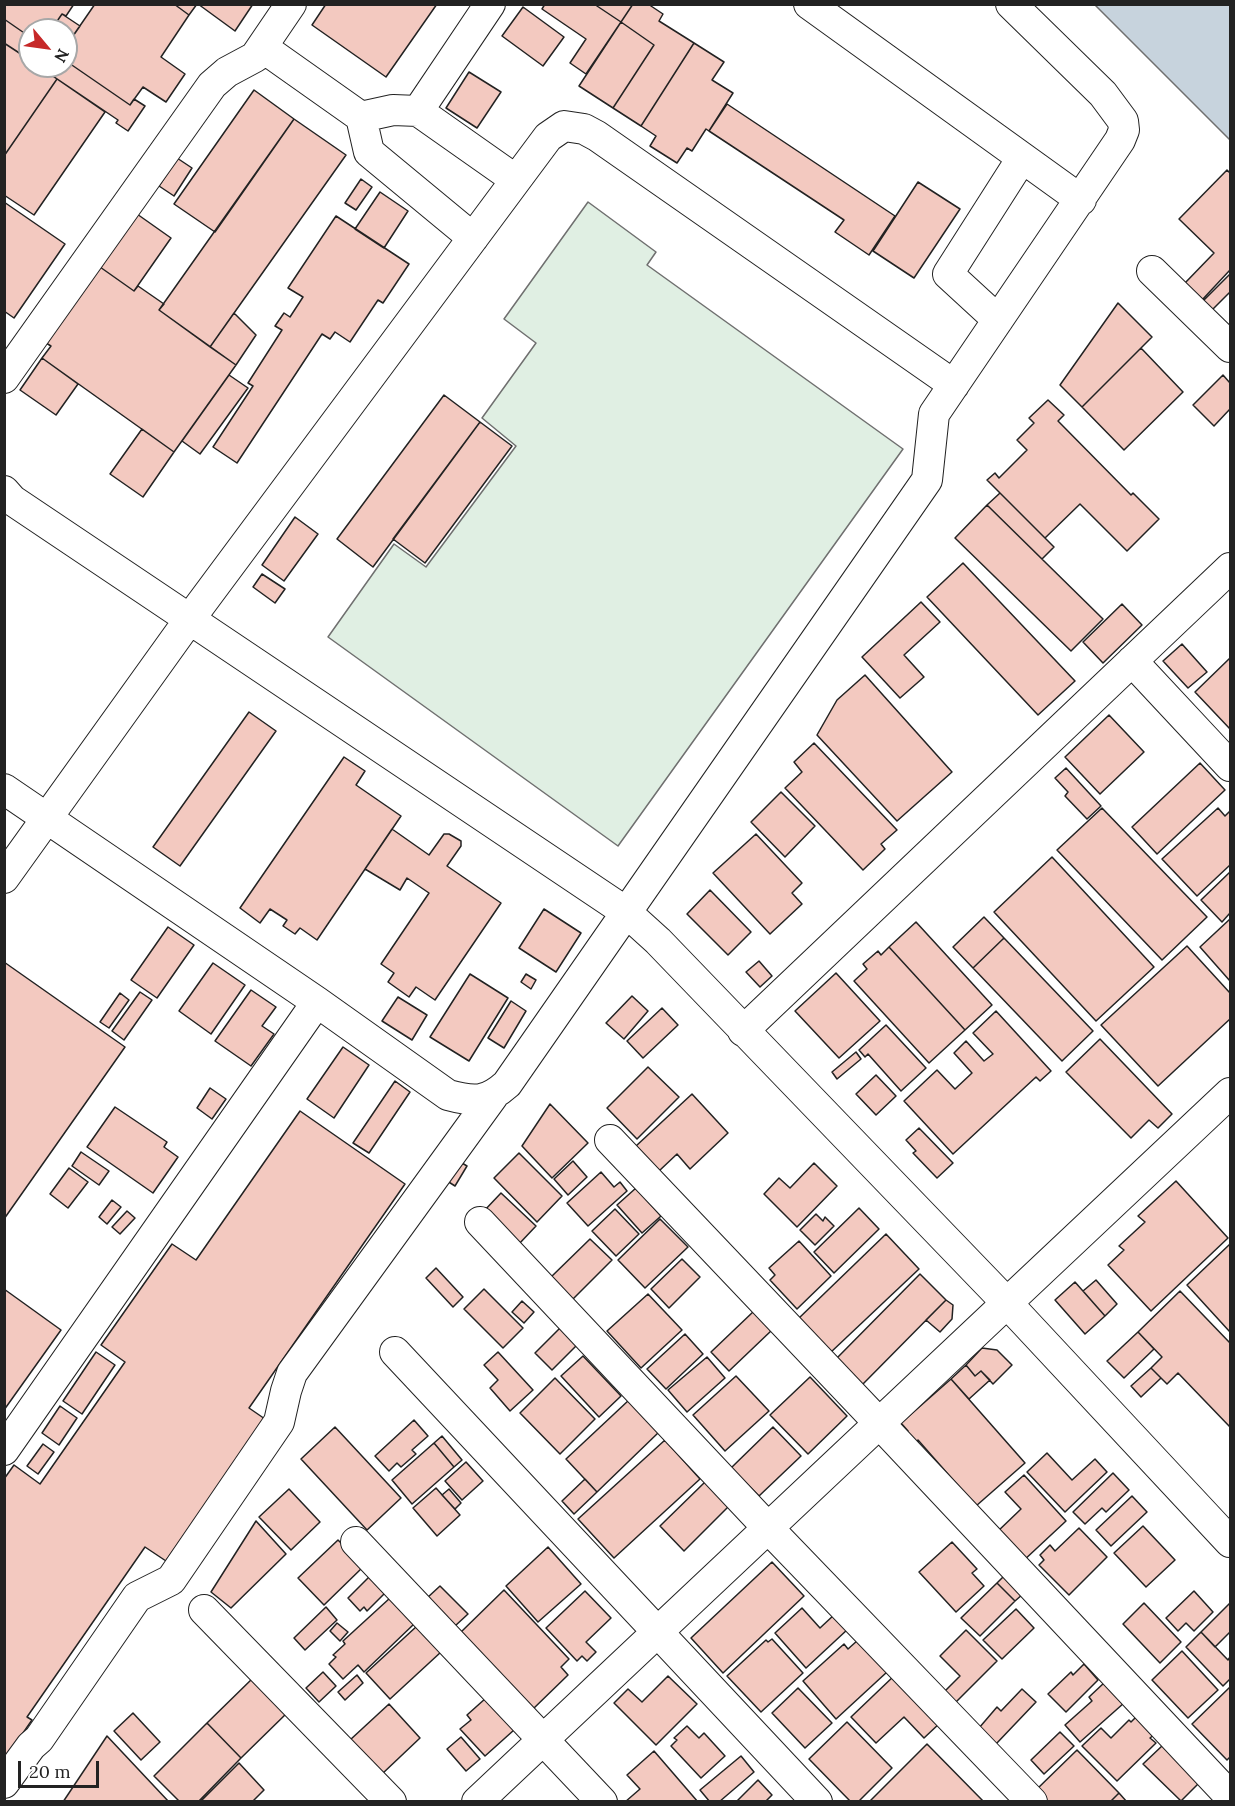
<!DOCTYPE html>
<style>
body{margin:0}
#map{position:relative;width:1235px;height:1806px;overflow:hidden;background:#fff;font-family:Lora,serif}
canvas{display:block}
.frame{position:absolute;inset:0;border:6px solid #222;pointer-events:none}
.north{position:absolute;left:18px;top:18px;width:60px;height:60px;box-sizing:border-box;background:#fff;border:2px solid #a7a7a7;border-radius:50%;rotate:119deg;font-size:16px;font-weight:700;line-height:24px;text-align:center;color:#222}
.north::after{content:'';display:block;margin:auto;width:21px;height:27px;background:#c62828;clip-path:polygon(50% 0,100% 100%,50% 72%,0 100%)}
.scale{position:absolute;left:18px;top:1761px;width:81px;height:27px;box-sizing:border-box;border:3px solid #222;border-top:0;padding-left:8px;font-size:18px;line-height:21px;white-space:nowrap;color:#222;-webkit-text-stroke:4px #fff;paint-order:stroke}
</style>
<div id="map">
<canvas width="1235" height="1806"></canvas>
<div class="frame"></div>
<div class="north">N</div>
<div class="scale">20 m</div>
</div>
<script>
const ctx = document.querySelector('canvas').getContext('2d');
ctx.lineJoin = 'round';
function paint(path, color) {
  ctx.fillStyle = color;
  ctx.fill(path, 'evenodd');
}
function trace(path, color, width, dash) {
  ctx.strokeStyle = color;
  ctx.lineWidth = width;
  ctx.lineCap = dash ? 'butt' : 'round';
  ctx.setLineDash(dash || []);
  ctx.stroke(path);
}
const green = new Path2D(`
 M588 202 656 252 647 265 903 449 618 846 328 637 394 544 426 567 516 446 482 418 536 343 504 319Z`);
const water = new Path2D(`
 M1095 5H1230V140Z`);
const building = new Path2D(`
 M4 4H74L66 16 62 14 51 30H30V37L4 19Z
 M95 4H174L189 15 161 57 185 74 166 102 143 87 130 105 66 61V46Z
 M174 4H197L189 15Z
 M198 4H253L235 31Z
 M326 4H437L386 77 312 25Z
 M545 4H594L621 22 586 74 570 63 586 39 542 9Z
 M594 4H633L621 22Z
 M633 4H648L663 14 659 21 694 43 641 126 613 108 654 45 621 22Z
 M523 7 564 37 543 66 502 36Z
 M62 14 80 26 66 46V30H51Z
 M4 19 30 37V60L4 43Z
 M621 22 654 45 613 108 579 86Z
 M4 43 30 60V66H38L57 79 4 156Z
 M694 43 724 62 712 80 733 93 709 131 706 129 692 151 687 148 677 163 650 146 656 136 641 126Z
 M66 61 130 105 134 99 145 106 128 131 116 123 118 120 38 66H66Z
 M469 72 501 92 477 128 446 108Z
 M57 79 105 112 34 215 4 195V156Z
 M254 90 294 119 215 232 174 204Z
 M727 104 895 216 869 255 835 232 844 220 709 131Z
 M294 119 346 155 210 347 159 310Z
 M177 158 192 168 174 196 159 186Z
 M1227 170 1230 173V270L1202 300 1185 283 1214 253 1179 219Z
 M361 179 372 187 356 210 345 203Z
 M918 182 960 209 914 278 873 251Z
 M380 192 408 211 384 248 355 229Z
 M4 202 65 244 14 318 4 311Z
 M137 214 171 238 134 291 100 267Z
 M336 216 409 264 383 303 378 300 350 342 335 332 330 339 322 334 237 463 213 447 253 386 248 383 282 330 275 326 284 313 290 317 303 297 288 288Z
 M100 267 134 291 138 286 164 304 159 310 236 365 174 452 42 358 51 346 46 343Z
 M1230 274V295L1229 293 1212 310 1203 301Z
 M1118 303 1152 337 1082 407 1060 385Z
 M234 313 256 335 236 365 210 347Z
 M1141 348 1183 392 1124 450 1082 407Z
 M42 358 78 384 56 415 20 390Z
 M229 375 248 388 200 454 182 441Z
 M1223 375 1230 383V409L1214 426 1193 405Z
 M444 395 480 422 373 567 337 539Z
 M1048 400 1064 415 1058 421 1131 495 1133 493 1159 519 1127 551 1080 504 1045 538 987 480 995 473 999 478 1027 450 1017 440 1034 423 1029 418Z
 M480 422 512 446 425 563 393 539Z
 M142 429 174 452 143 497 110 474Z
 M1000 493 1054 547 1042 559 987 505Z
 M987 505 1103 619 1071 651 955 538Z
 M295 517 318 534 284 581 262 565Z
 M963 563 1075 681 1038 715 927 597Z
 M262 574 285 589 275 603 253 587Z
 M921 602 940 622 904 655 924 677 900 698 862 657Z
 M1122 604 1142 625 1103 663 1083 642Z
 M1182 644 1207 672 1188 688 1163 661Z
 M1230 658V729L1195 692Z
 M865 675 952 772 897 821 817 735 837 700Z
 M249 712 276 731 180 866 153 847Z
 M1109 715 1144 752 1100 794 1065 757Z
 M814 743 897 830 881 844 885 849 863 870 785 788 802 772 794 762Z
 M344 757 365 771 356 785 401 816 317 940 300 928 295 934 283 926 287 920 270 909 260 923 240 908Z
 M1200 763 1225 790 1157 854 1132 827Z
 M1066 768 1101 806 1087 819 1065 796 1068 792 1055 778Z
 M781 792 815 826 785 857 751 822Z
 M1102 808 1207 917 1162 960 1057 850Z
 M1218 808 1225 816 1230 811V865L1197 896 1162 859Z
 M392 829 429 855 444 834H449L461 841V846L447 866 501 903 435 1000 416 987 409 997 388 982 394 973 381 964 429 893 407 878 400 890 365 869Z
 M756 834 802 883 792 893 802 904 770 934 713 873Z
 M1052 857 1154 967 1096 1021 994 912Z
 M1230 872V913L1222 922 1201 900Z
 M710 890 751 932 728 955 687 914Z
 M544 909 581 933 556 972 519 948Z
 M984 917 1004 938 973 968 953 947Z
 M1230 919V981L1200 947Z
 M916 922 992 1005 965 1030 889 947Z
 M168 927 194 945 157 998 131 980Z
 M1004 938 1093 1031 1062 1061 973 968Z
 M1187 946 1230 993V1019L1158 1086 1101 1025Z
 M889 947 965 1030 929 1063 854 981 867 969 863 964 878 951 881 955Z
 M759 961 772 976 760 987 746 972Z
 M4 962 125 1047 4 1219Z
 M213 963 245 985 211 1034 179 1011Z
 M836 973 880 1021 839 1058 795 1011Z
 M470 974 508 998 469 1061 430 1037Z
 M526 974 536 980 531 989 521 982Z
 M251 990 276 1007 262 1026 274 1034 251 1066 215 1041Z
 M140 992 152 1000 124 1040 112 1031Z
 M120 993 129 1000 109 1028 100 1022Z
 M632 996 648 1011 624 1039 606 1023Z
 M398 997 427 1015 412 1040 382 1021Z
 M511 1001 526 1011 504 1048 488 1038Z
 M662 1008 678 1025 643 1058 627 1041Z
 M996 1011 1051 1071 1040 1081 1036 1077 953 1154 904 1101 937 1070 955 1089 972 1073 954 1053 966 1041 984 1061 993 1054 973 1033Z
 M886 1025 926 1068 901 1091 868 1054 865 1057 859 1050Z
 M1100 1039 1172 1114 1158 1128 1149 1120 1131 1138 1066 1072Z
 M343 1047 369 1065 334 1118 307 1099Z
 M856 1052 861 1059 837 1079 832 1072Z
 M648 1067 679 1097 637 1139 607 1108Z
 M876 1075 896 1096 876 1115 856 1094Z
 M395 1081 410 1092 369 1153 353 1143Z
 M210 1088 226 1099 212 1119 197 1108Z
 M692 1094 728 1133 690 1169 677 1154 659 1171 636 1146Z
 M550 1104 588 1143 552 1178 522 1146Z
 M115 1107 167 1142 164 1147 178 1157 153 1193 87 1147Z
 M300 1111 405 1184 249 1408 265 1419 166 1561 145 1547 27 1717 32 1720 5 1759 4 1479 14 1465 40 1484 125 1362 101 1345 172 1244 196 1260Z
 M919 1128 953 1163 937 1178 913 1153 916 1151 906 1140Z
 M81 1152 109 1171 99 1185 72 1166Z
 M519 1153 562 1196 537 1222 494 1178Z
 M457 1160 467 1166 455 1186 444 1179Z
 M573 1161 587 1177 568 1195 554 1179Z
 M814 1163 837 1186 797 1227 764 1194 779 1178 790 1188Z
 M69 1168 88 1182 68 1208 50 1194Z
 M601 1172 614 1187 620 1182 627 1191 588 1226 567 1203Z
 M1176 1181 1228 1238 1151 1311 1108 1265 1124 1250 1119 1246 1145 1222 1138 1216Z
 M636 1188 661 1216 642 1233 617 1205Z
 M501 1193 536 1226 518 1245 483 1212Z
 M112 1200 121 1207 107 1224 99 1217Z
 M859 1208 879 1229 834 1273 814 1252Z
 M615 1209 639 1234 616 1256 592 1231Z
 M127 1211 135 1218 120 1234 112 1227Z
 M816 1214 823 1221 825 1217 834 1226 815 1245 800 1230Z
 M660 1219 688 1247 645 1288 618 1260Z
 M886 1234 919 1269 830 1353 798 1319Z
 M590 1239 612 1260 572 1300 550 1278Z
 M799 1241 831 1276 797 1309 770 1280 775 1275 769 1268Z
 M1230 1244V1332L1187 1285Z
 M682 1259 700 1277 669 1308 651 1289Z
 M436 1268 463 1297 453 1307 426 1278Z
 M920 1274 946 1300 861 1386 835 1360Z
 M1096 1280 1117 1304 1105 1316 1083 1291Z
 M1075 1282 1105 1316 1085 1334 1055 1300Z
 M4 1289 61 1330 4 1410Z
 M484 1289 523 1328 503 1348 464 1309Z
 M1180 1291 1230 1343V1427L1178 1373 1167 1384 1151 1368 1162 1357 1138 1332Z
 M648 1294 682 1330 641 1368 607 1331Z
 M946 1300 953 1305 952 1319 940 1332 926 1320Z
 M522 1301 534 1312 524 1323 512 1312Z
 M754 1311 772 1330 729 1371 711 1352Z
 M560 1328 577 1345 552 1370 535 1353Z
 M1138 1332 1154 1349 1124 1378 1107 1361Z
 M685 1334 703 1354 666 1389 647 1369Z
 M982 1348 997 1350 1012 1365 993 1384 981 1371 975 1376 966 1365Z
 M96 1352 115 1365 82 1414 63 1401Z
 M498 1352 533 1390 510 1411 490 1388 498 1380 484 1365Z
 M583 1356 621 1396 599 1417 561 1376Z
 M707 1357 725 1378 687 1412 668 1390Z
 M966 1365 975 1376 981 1371 990 1380 969 1399 951 1379Z
 M1151 1368 1161 1378 1141 1397 1131 1386Z
 M736 1376 769 1411 725 1451 693 1415Z
 M810 1377 847 1416 808 1454 770 1415Z
 M555 1378 595 1419 560 1454 520 1413Z
 M951 1379 1025 1463 976 1506 918 1440 912 1445 903 1435 908 1431 901 1423Z
 M629 1400 659 1432 597 1492 566 1459Z
 M60 1406 77 1418 59 1445 42 1433Z
 M414 1420 428 1436 412 1450 416 1454 401 1467 397 1463 389 1471 375 1456Z
 M335 1427 401 1498 367 1530 301 1459Z
 M773 1427 801 1456 759 1496 731 1468Z
 M442 1436 462 1460 454 1467 434 1443Z
 M665 1440 700 1479 614 1558 578 1519Z
 M434 1443 454 1467 412 1504 392 1480Z
 M43 1444 54 1452 38 1474 27 1466Z
 M1047 1453 1072 1480 1095 1459 1107 1472 1065 1512 1027 1472Z
 M466 1462 483 1481 462 1500 445 1481Z
 M1113 1473 1129 1490 1106 1512 1102 1508 1085 1524 1073 1512Z
 M1024 1475 1066 1521 1022 1562 996 1533 1021 1509 1005 1492Z
 M585 1479 597 1492 574 1514 562 1501Z
 M705 1482 729 1506 684 1551 660 1526Z
 M436 1488 460 1515 437 1536 413 1508Z
 M289 1489 320 1522 291 1550 259 1517Z
 M449 1489 461 1503 455 1509 442 1495Z
 M1132 1496 1147 1512 1111 1546 1096 1530Z
 M256 1521 286 1554 231 1608 211 1592Z
 M1143 1526 1175 1560 1146 1587 1114 1553Z
 M1079 1528 1107 1557 1069 1595 1039 1565 1044 1560 1040 1555 1050 1545 1055 1551Z
 M338 1540 364 1566 324 1605 298 1578Z
 M952 1542 977 1569 972 1573 984 1586 956 1612 919 1572Z
 M548 1547 581 1584 538 1622 506 1586Z
 M772 1562 804 1596 723 1673 691 1638Z
 M1005 1575 1023 1594 1015 1601 997 1583Z
 M370 1576 386 1592 367 1611 364 1607 360 1611 348 1598Z
 M997 1583 1015 1601 980 1636 961 1618Z
 M440 1586 468 1614 455 1626 427 1598Z
 M504 1590 569 1659 561 1667 568 1675 533 1709 460 1633Z
 M585 1591 611 1618 586 1642 596 1652 587 1661 582 1656 577 1661 546 1628Z
 M1194 1591 1213 1612 1194 1631 1186 1623 1178 1631 1166 1618Z
 M390 1598 414 1624 364 1672 358 1665 343 1679 329 1664 336 1657 333 1655 345 1644 343 1641Z
 M1144 1603 1181 1642 1160 1663 1123 1624Z
 M1230 1603V1632L1215 1647 1201 1632Z
 M326 1607 337 1620 305 1650 294 1638Z
 M802 1608 820 1628 835 1614 848 1629 806 1668 775 1633Z
 M1016 1609 1034 1628 1002 1659 983 1640Z
 M337 1623 348 1632 340 1641 330 1631Z
 M417 1626 441 1652 390 1699 366 1673Z
 M966 1630 997 1661 956 1702 945 1691 960 1676 940 1656Z
 M1201 1632 1228 1660 1230 1657V1679L1223 1686 1186 1647Z
 M772 1639 803 1673 761 1712 727 1676 766 1640 768 1642Z
 M858 1640 887 1672 836 1719 803 1681 844 1644 848 1649Z
 M1182 1651 1218 1690 1188 1718 1152 1680Z
 M1084 1664 1098 1680 1066 1712 1048 1694 1071 1672 1073 1675Z
 M323 1672 336 1686 319 1702 306 1688Z
 M896 1674 941 1722 924 1738 904 1717 876 1743 851 1717Z
 M357 1675 363 1683 345 1700 338 1692Z
 M255 1676 289 1711 241 1758 207 1723Z
 M668 1676 697 1704 656 1745 614 1703 628 1689 642 1702Z
 M1105 1682 1124 1703 1080 1742 1065 1725 1092 1701 1089 1697Z
 M1230 1687V1757L1227 1760 1192 1724Z
 M798 1688 832 1723 805 1748 772 1713Z
 M1022 1689 1036 1702 996 1744 979 1728 997 1707 1001 1711Z
 M486 1698 514 1730 485 1756 460 1729 471 1720 467 1715Z
 M389 1704 420 1738 382 1774 350 1740Z
 M133 1713 160 1742 141 1760 114 1731Z
 M1137 1716 1155 1734 1150 1738 1156 1743 1117 1781 1082 1746 1101 1728 1111 1738 1129 1720 1131 1722Z
 M847 1722 892 1768 858 1802H851L809 1759Z
 M207 1723 241 1758 198 1802H180L154 1776Z
 M687 1726 699 1738 704 1733 725 1756 701 1778 671 1746 677 1740 674 1738Z
 M1060 1732 1074 1746 1044 1774 1031 1760Z
 M107 1736 169 1802H63Z
 M461 1737 480 1759 466 1771 447 1749Z
 M927 1744 984 1802H869Z
 M1163 1745 1200 1782 1181 1801 1143 1764Z
 M1077 1750 1119 1793 1110 1802H1047L1036 1790Z
 M654 1751 698 1802H625L640 1789 627 1775Z
 M741 1756 754 1772 719 1802H710L700 1790Z
 M239 1763 264 1790 252 1802H200Z
 M758 1780 772 1795 765 1802H736Z
 M1119 1793 1127 1802H1110Z`);
const minor = new Path2D(`
 M809 4 1081 200
 M262 47 361 117 369 152 473 238
 M418 111 490 4
 M361 117 393 110 418 111 516 180
 M1152 271 1230 347
 M998 320 948 274 1022 158
 M4 378 212 85 227 72 255 57 291 4
 M4 491 12 500 626 912 658 941 1007 1303 1230 1542
 M1132 661 1230 766
 M4 789 317 1002 448 1095C474 1102 486 1103 507 1084L927 480 934 414 1120 140 1124 130 1123 121 1103 94 1011 4
 M4 878 189 620 516 180 548 137 564 126 584 129 597 136 954 385
 M743 1031 1230 568
 M610 1140 879 1423 1224 1790
 M480 1222 768 1528 1032 1802
 M395 1352 817 1802
 M4 1450 317 1002
 M356 1542 602 1802
 M204 1610 391 1802
 M4 1783 31 1746 39 1739 137 1597 171 1580 279 1422 286 1391 292 1373 493 1096
 M477 1802 1230 1093`);
paint(green, '#e0efe3');
trace(green, '#6f6f6f', 1.5);
paint(water, '#c7d3dd');
trace(water, '#6f6f6f', 1.5);
paint(building, '#f3c9c0');
trace(building, '#222', 1.5);
trace(minor, '#222', 32);
trace(minor, '#fff', 30);
</script>
